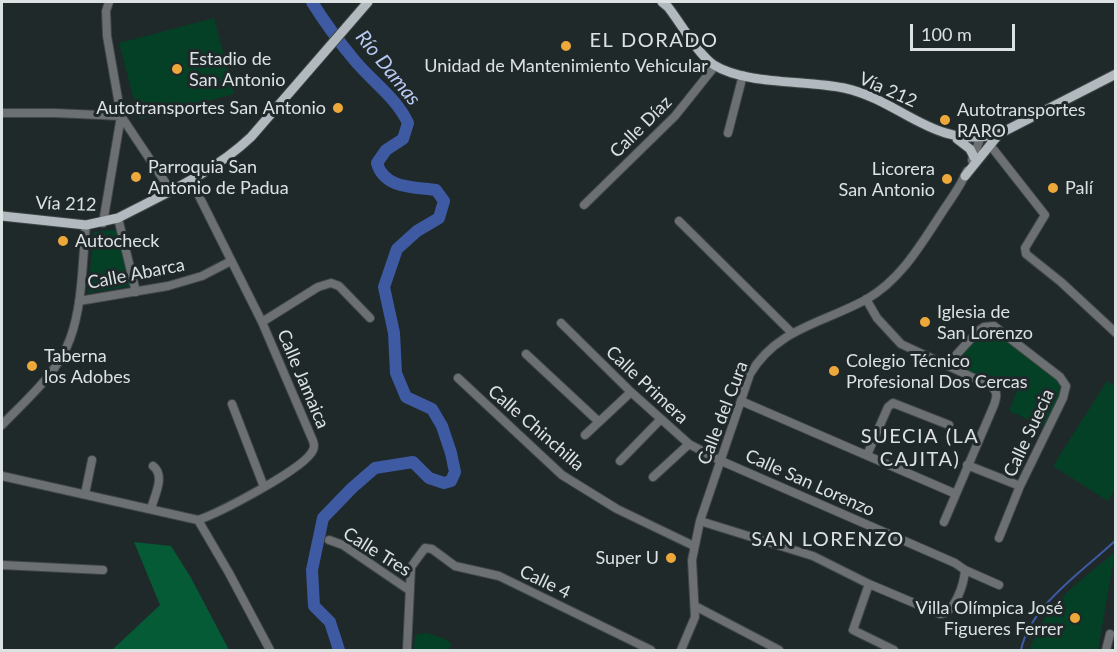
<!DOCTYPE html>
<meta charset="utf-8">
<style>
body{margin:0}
#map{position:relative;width:1117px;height:652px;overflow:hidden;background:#20292a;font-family:Lato,sans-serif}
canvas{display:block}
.frame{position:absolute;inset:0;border:3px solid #dce1e2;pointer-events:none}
.scale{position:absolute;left:910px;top:24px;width:105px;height:27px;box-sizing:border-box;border:3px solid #dce1e2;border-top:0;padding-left:8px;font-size:18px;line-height:21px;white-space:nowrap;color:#dce1e2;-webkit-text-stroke:4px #20292a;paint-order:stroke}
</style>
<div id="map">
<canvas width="1117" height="652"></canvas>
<div class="frame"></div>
<div class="scale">100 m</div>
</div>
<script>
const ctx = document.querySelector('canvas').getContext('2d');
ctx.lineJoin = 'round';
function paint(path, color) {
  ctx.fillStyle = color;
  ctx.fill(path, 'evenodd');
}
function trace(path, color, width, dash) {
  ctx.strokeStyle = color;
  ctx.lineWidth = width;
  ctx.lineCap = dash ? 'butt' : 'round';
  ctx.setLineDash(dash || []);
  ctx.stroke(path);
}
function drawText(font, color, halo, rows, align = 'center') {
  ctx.font = font + ' Lato,sans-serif';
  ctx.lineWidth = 6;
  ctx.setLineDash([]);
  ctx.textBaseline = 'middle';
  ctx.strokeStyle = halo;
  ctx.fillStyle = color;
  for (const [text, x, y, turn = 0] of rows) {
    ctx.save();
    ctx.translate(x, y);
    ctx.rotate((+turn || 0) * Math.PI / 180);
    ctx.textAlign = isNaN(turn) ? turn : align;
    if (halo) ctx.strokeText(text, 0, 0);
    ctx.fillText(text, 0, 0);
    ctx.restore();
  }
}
const green = new Path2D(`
 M214 18 234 94 139 119 119 43Z
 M119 229 131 286 88 293 94 232Z
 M995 329 1059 379 1063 386 1045 427 1009 411 1018 388 1005 382 1002 387 952 364 983 330Z
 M1107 381 1116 387 1115 489 1108 501 1053 466Z
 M1115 552 1098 650H1030C1042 606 1082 580 1115 552Z
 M426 633 443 638 452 644 448 650H414L415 635Z`);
const forest = new Path2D(`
 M134 542 171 546 190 576 229 650H112L160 605Z`);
const stream = new Path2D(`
 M1021 650C1030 606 1083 571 1116 540`);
const river = new Path2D(`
 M312 2C325 23 340 43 356 62 374 83 397 99 408 123L403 139 386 150 377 163C384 189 414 187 436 190L444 201 439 218 417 231 397 249 384 287 394 333 396 373 406 397 432 409 442 426 451 453 455 472 451 481 444 483 429 478 413 462 375 468 352 488 323 518 312 570 314 606 330 622 339 650`);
const minor = new Path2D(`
 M109 2 106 11 107 36 121 116 171 191
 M2 113H55L121 116
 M728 133 743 75
 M990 145 1045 215 1025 248 1026 254 1061 282 1116 333
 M972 160 980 139
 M584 205 675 116 715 66
 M118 218 136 292
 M679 221 792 333
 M103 223 121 116
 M79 301 168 286 202 276 231 261
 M262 322 318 287 331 283 339 286 370 318
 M561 323 631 392 689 444 719 460 955 563 965 570 999 585
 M526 354 598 421
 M947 365 978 331 984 327 994 326 1060 377 1066 386 1063 398 1020 486 999 538
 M458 378 562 475 617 509 694 546
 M741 401 956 494 994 405C997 396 998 392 991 386L901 344 877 318 866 299
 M232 404 264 487
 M2 425C26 400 58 373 70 339 83 304 82 262 86 225
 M585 435 631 392
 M867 455 888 407 893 403 949 425
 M620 461 660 420
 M967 465 1020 486
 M2 476 198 520C219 513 306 468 313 450 315 446 314 445 313 441L262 322 191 180
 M653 477 689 444
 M85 494 92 460
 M151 509C154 496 166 476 153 466
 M198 520 229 573 270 650
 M700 521 813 556 869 584 940 614C955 613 964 584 965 570
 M944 522 956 494
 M329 540 343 545 409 590
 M2 565 103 570
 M869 584 853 630 894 650
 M695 606 779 650
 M407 650 411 567 425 548 432 549 455 566 499 576 651 650
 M681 650 695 617 692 560 700 521 750 374C777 328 824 323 867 299 901 279 920 246 941 214 950 200 961 186 967 171
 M1106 650 1110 634`);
const major = new Path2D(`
 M662 2 668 7C680 22 699 56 714 65 746 85 806 80 844 88 903 101 933 150 999 134L1116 74
 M957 139 970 149 974 157
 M965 176 999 134
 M2 216 86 225 118 218C164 194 213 173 251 137L368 2`);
const markers = [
 [566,46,6,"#eda83b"],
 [177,69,6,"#eda83b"],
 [338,108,6,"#eda83b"],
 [945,120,6,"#eda83b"],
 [136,177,6,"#eda83b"],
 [947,179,6,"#eda83b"],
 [1053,188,6,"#eda83b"],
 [63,241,6,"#eda83b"],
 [925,322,6,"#eda83b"],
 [32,366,6,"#eda83b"],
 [834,371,6,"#eda83b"],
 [671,558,6,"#eda83b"],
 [1075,618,6,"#eda83b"]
];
const poiNames = [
 ["Estadio de",189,59],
 ["San Antonio",189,80],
 ["Unidad de Mantenimiento Vehicular",566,66,"center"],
 ["Autotransportes San Antonio",326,108,"right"],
 ["Autotransportes",957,110],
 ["RARO",957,131],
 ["Parroquia San",148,167],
 ["Antonio de Padua",148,188],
 ["Licorera",935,169,"right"],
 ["San Antonio",935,190,"right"],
 ["Palí",1065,188],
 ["Autocheck",75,241],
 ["Iglesia de",937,312],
 ["San Lorenzo",937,333],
 ["Taberna",44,356],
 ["los Adobes",44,377],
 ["Colegio Técnico",846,361],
 ["Profesional Dos Cercas",846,382],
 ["Super U",659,558,"right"],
 ["Villa Olímpica José",1063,608,"right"],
 ["Figueres Ferrer",1063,629,"right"]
];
const streetNames = [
 ["Vía 212",888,90,24],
 ["Calle Díaz",641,127,-45],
 ["Vía 212",66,204,2],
 ["Calle Abarca",136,274,-11],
 ["Calle Jamaica",303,379,67],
 ["Calle Primera",647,385,43],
 ["Calle del Cura",723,413,-69],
 ["Calle Chinchilla",536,428,41],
 ["Calle Suecia",1029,433,-65],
 ["Calle San Lorenzo",810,483,24],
 ["Calle Tres",377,552,32],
 ["Calle 4",545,582,26]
];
const neighbourhoodNames = [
 ["EL DORADO",654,41],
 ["SUECIA (LA",920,437],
 ["CAJITA)",920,460],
 ["SAN LORENZO",828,540]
];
const waterNames = [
 ["Río Damas",388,68,51]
];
paint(green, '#034025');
paint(forest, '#045b36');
trace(stream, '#3e5aa2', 2);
trace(river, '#3e5aa2', 12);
trace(minor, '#3e4647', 10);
trace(major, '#3e4647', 11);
trace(minor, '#6d7072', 8);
trace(major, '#b3babf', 9);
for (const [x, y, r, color] of markers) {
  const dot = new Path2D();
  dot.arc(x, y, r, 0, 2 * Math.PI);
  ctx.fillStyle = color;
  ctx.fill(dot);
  trace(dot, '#20292a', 2);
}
drawText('18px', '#dce1e2', '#20292a', poiNames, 'left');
drawText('18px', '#dce1e2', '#20292a', streetNames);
ctx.letterSpacing = '1.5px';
drawText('20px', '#dce1e2', '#20292a', neighbourhoodNames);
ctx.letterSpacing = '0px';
drawText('italic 20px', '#b8caf3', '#20292a', waterNames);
</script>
